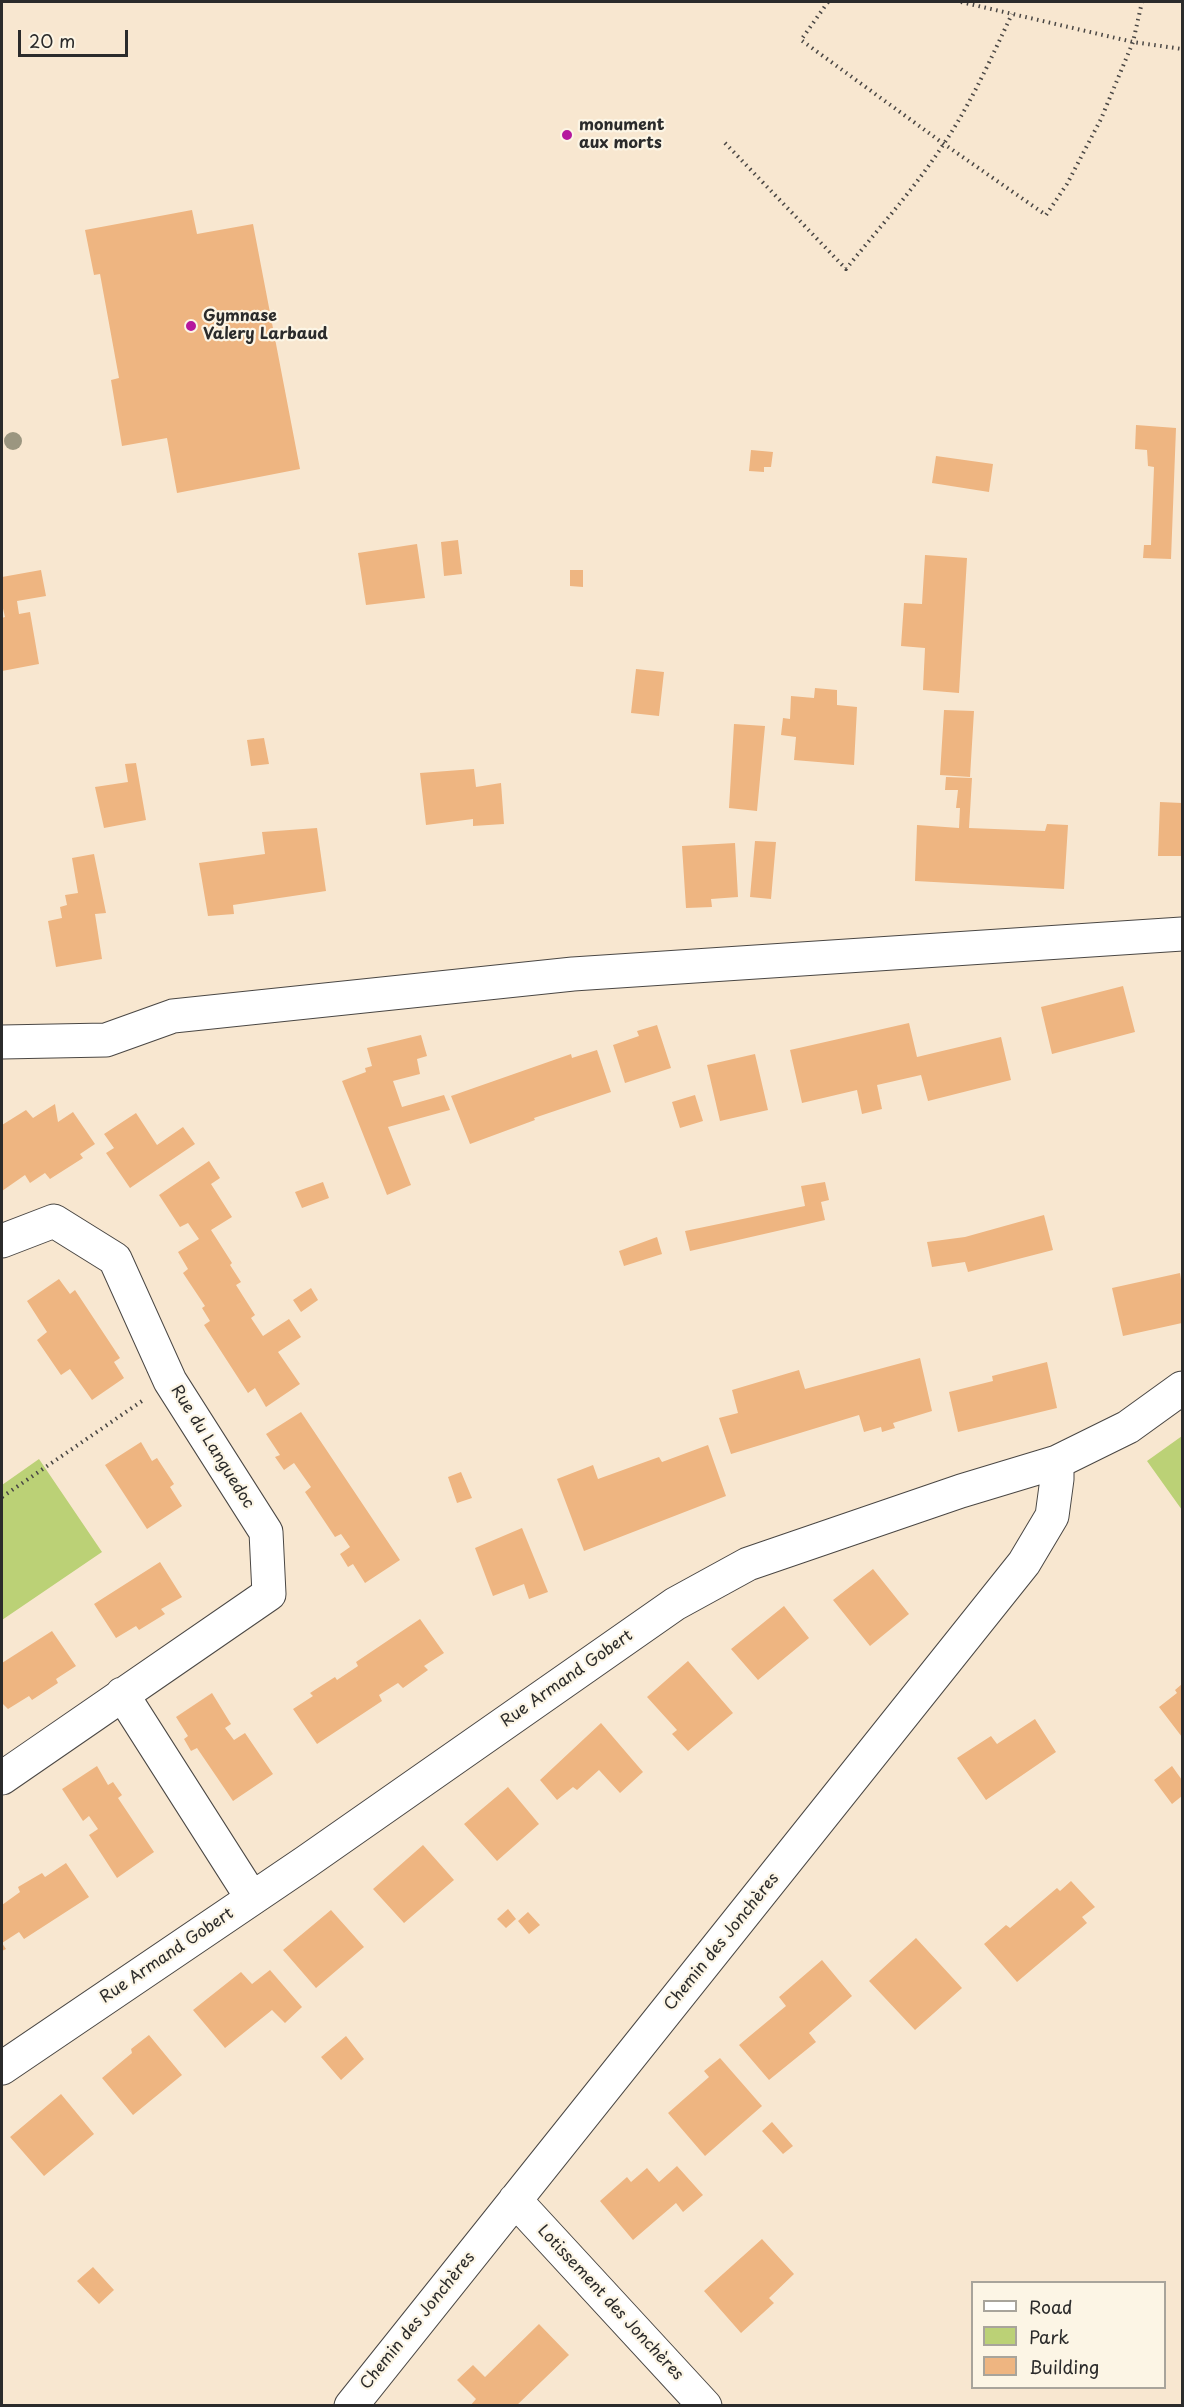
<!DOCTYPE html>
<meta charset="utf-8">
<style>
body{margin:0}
#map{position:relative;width:1184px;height:2407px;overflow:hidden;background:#f8e7d0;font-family:"Playpen Sans",sans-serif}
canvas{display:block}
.frame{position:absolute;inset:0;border:3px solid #2b2b2b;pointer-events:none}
.legend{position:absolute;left:971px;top:2281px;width:195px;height:108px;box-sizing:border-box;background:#fcf5e5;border:2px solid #a8a49b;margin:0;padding:8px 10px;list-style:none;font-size:18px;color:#2b2b2b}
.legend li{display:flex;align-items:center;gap:12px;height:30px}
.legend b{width:30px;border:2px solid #a8a49b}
.scale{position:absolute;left:18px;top:30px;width:110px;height:27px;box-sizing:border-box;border:3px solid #2b2b2b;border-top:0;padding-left:8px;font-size:18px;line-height:21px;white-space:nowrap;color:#2b2b2b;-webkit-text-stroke:4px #fcf5e5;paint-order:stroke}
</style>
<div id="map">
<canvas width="1184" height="2407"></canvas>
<div class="frame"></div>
<ul class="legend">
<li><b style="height:8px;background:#fff"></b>Road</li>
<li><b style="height:16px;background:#bbd176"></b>Park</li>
<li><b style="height:16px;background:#eeb581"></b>Building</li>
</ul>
<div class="scale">20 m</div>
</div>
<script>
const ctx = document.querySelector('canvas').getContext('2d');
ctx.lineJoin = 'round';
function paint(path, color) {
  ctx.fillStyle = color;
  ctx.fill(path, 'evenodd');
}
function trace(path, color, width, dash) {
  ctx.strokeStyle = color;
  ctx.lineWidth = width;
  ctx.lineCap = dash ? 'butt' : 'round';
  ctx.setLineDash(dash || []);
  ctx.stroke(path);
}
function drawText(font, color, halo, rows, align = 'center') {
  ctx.font = font + ' "Playpen Sans",sans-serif';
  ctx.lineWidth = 4.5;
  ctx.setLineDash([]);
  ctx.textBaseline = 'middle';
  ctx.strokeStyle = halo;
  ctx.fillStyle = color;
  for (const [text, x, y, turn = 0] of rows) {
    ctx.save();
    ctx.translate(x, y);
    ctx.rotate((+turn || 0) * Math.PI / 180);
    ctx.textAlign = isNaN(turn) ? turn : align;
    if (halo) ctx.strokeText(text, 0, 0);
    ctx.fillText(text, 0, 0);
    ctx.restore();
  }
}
const green = new Path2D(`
 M1182 1436V1510L1147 1461Z
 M39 1459 102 1552 2 1620V1485Z`);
const building = new Path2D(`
 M192 210 197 234 253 224 300 469 177 493 167 438 122 446 111 380 119 378 100 274 94 275 85 230Z
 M1136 425 1176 428 1171 559 1143 558 1144 545H1151L1154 467 1148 466 1147 450 1135 449Z
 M751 450 773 452 771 467H764V472L749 471Z
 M936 456 993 464 989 492 932 483Z
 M458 540 462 574 444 576 441 542Z
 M417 544 425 598 366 605 358 553Z
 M925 555 967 558 959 693 923 690 925 648 901 646 904 603 922 604Z
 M41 570 46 596 17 601 19 614 30 612 39 664 2 671V618L5 617 2 604V577Z
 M570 570H583V587L570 586Z
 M636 669 664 672 659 716 631 713Z
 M815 688 837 690V705L857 707 854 765 794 760 796 737 781 735 783 718 790 719 791 696 814 698Z
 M944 710 974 711 970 777 940 775Z
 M734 724 765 726 757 811 729 808Z
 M264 738 269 764 251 766 247 740Z
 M136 763 146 820 104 828 95 787 128 782 125 764Z
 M474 769 476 787 501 783 504 824 473 826V819L426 825 420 773Z
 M946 777 972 778 969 828 1045 831 1047 824 1068 825 1064 889 915 881 917 825 959 828 960 808H956L958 790H945Z
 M1160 802 1182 803V856H1158Z
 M317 828 326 891 233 905 234 914 208 916 199 863 265 854 262 832Z
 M755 841 776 842 771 899 750 897Z
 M735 843 738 897 711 899 712 907 686 908 682 846Z
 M94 854 106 913 95 914 102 959 56 967 48 921 62 918 60 907 67 905 65 895 78 893 72 858Z
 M1123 986 1135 1032 1052 1054 1041 1007Z
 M909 1023 917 1057 1001 1037 1011 1080 928 1101 921 1075 877 1085 882 1109 862 1114 857 1090 802 1103 790 1050Z
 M657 1025 671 1068 625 1083 613 1045 639 1036 637 1031Z
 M421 1035 427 1056 417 1059 420 1074 393 1081 402 1107 444 1095 450 1110 388 1127 411 1185 387 1195 342 1081 366 1072 365 1068 372 1066 367 1048Z
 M597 1050 611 1092 534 1118 535 1120 470 1144 451 1096 571 1054 572 1058Z
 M755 1054 768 1110 720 1121 707 1065Z
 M695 1095 703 1121 680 1128 672 1102Z
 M55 1104 58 1122 73 1112 95 1144 80 1154 83 1158 50 1179 45 1173 30 1183 25 1175 2 1191V1125L26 1110 33 1118Z
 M136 1113 157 1145 183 1127 195 1144 130 1188 106 1153 114 1148 104 1134Z
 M209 1161 220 1178 211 1184 232 1217 211 1230 232 1263 230 1265 241 1282 236 1285 255 1315 251 1318 263 1336 289 1319 301 1337 278 1352 300 1384 266 1407 255 1388 248 1393 204 1325 210 1321 202 1308 205 1306 183 1273 188 1269 178 1252 199 1239 188 1223 180 1227 159 1195Z
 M323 1182 329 1198 302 1208 295 1192Z
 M825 1182 829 1200 821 1202 825 1220 690 1251 685 1231 805 1206 801 1186Z
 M1044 1215 1053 1250 968 1272 965 1262 932 1267 927 1242 965 1237Z
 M657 1237 662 1254 624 1266 619 1251Z
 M1180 1273 1182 1286V1323L1123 1336 1112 1288Z
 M59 1279 70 1294 75 1290 120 1358 114 1362 124 1378 92 1400 70 1369 61 1375 37 1340 47 1332 27 1301Z
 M311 1288 318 1300 301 1312 293 1300Z
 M920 1358 932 1411 893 1423 895 1428 882 1432 881 1427 864 1432 859 1415 731 1454 719 1418 738 1413 732 1390 799 1370 805 1389Z
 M1047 1362 1057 1408 958 1432 949 1392 993 1381 992 1376Z
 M301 1412 400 1560 365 1583 353 1564 348 1567 340 1554 350 1547 341 1534 335 1537 305 1492 311 1487 294 1463 284 1470 275 1457 280 1455 266 1434Z
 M141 1442 152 1461 157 1458 174 1484 170 1487 182 1506 147 1529 105 1465Z
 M708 1445 726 1496 584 1551 557 1479 593 1465 598 1479 659 1457 662 1462Z
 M461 1472 472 1498 457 1503 448 1477Z
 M522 1528 548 1592 529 1599 524 1584 493 1596 475 1548Z
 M160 1562 182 1597 161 1609 165 1614 139 1630 136 1626 116 1638 94 1604Z
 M873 1569 909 1614 870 1646 833 1600Z
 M784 1606 809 1638 758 1680 731 1649Z
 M420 1619 444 1653 424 1666 428 1670 403 1688 398 1683 379 1695 382 1701 317 1744 293 1709 313 1696 310 1693 335 1677 337 1680 358 1666 356 1662Z
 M52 1631 76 1666 56 1679 58 1683 32 1700 29 1696 8 1709 2 1703V1663Z
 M688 1661 733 1713 688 1751 672 1734 677 1730 647 1697Z
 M1182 1684V1737L1159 1707 1177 1693 1175 1690Z
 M212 1693 231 1724 225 1728 234 1740 245 1733 273 1774 233 1801 197 1748 191 1751 184 1739 188 1736 176 1717Z
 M1035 1719 1056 1752 986 1800 957 1758 991 1736 997 1744Z
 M601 1723 643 1772 620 1793 599 1770 577 1790 573 1787 557 1800 540 1780Z
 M97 1766 108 1785 113 1782 122 1795 118 1798 154 1852 117 1878 89 1835 98 1829 89 1816 83 1821 62 1789Z
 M1172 1766 1182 1780V1796L1172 1804 1154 1780Z
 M508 1787 539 1824 497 1861 464 1824Z
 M423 1845 454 1880 404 1923 373 1889Z
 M66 1863 89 1897 24 1939 19 1932 2 1943 6 1949 2 1951V1905L20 1892 18 1887 42 1873 45 1877Z
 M1071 1881 1095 1907 1082 1917 1087 1923 1017 1982 984 1944 1006 1925 1010 1928 1057 1888 1060 1891Z
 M508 1909 516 1919 506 1928 497 1919Z
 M331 1910 364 1947 316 1988 283 1950Z
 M528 1912 540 1925 529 1934 518 1921Z
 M916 1938 962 1988 915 2030 869 1981Z
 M822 1960 852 1996 809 2033 816 2042 769 2080 739 2045 786 2006 779 1997Z
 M270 1970 302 2007 285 2023 272 2010 225 2048 193 2010 241 1972 252 1984Z
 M149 2035 182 2075 133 2115 102 2078 132 2053 131 2049Z
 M346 2036 364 2059 341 2080 321 2057Z
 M720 2058 762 2106 705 2156 668 2113 709 2077 704 2071Z
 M61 2094 94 2134 44 2176 10 2137Z
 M772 2122 793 2146 783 2154 762 2131Z
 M677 2166 703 2195 683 2212 676 2203 633 2240 600 2201 627 2177 631 2182 647 2168 659 2182Z
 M762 2239 794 2274 769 2298 774 2303 741 2333 704 2291Z
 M93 2267 114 2290 99 2304 77 2281Z
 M539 2324 569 2355 516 2406H470L476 2399 457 2380 473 2365 485 2377Z`);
const path = new Path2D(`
 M828 2 801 40 944 144 1046 215 1067 184 1101 119 1133 42 1142 2
 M961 2 1133 42 1182 49
 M725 143 846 269C879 228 914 189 943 145 971 104 991 58 1012 14
 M2 1497 142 1401`);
const minor = new Path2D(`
 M2 1241 54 1221 115 1259 170 1381 266 1532 269 1594 2 1778
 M122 1694 252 1898
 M2 2068 306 1862 675 1604 748 1564 961 1491 1057 1462 1128 1427 1182 1388
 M515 2200 705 2406
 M351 2406 1024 1563 1052 1516 1057 1479V1462`);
const secondary = new Path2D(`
 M2 1042 106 1040 173 1016 573 974 1182 934`);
const trees = [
 [13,441]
];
const markers = [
 [567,135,6,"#b5179e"],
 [191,326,6,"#b5179e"]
];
const poiNames = [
 ["monument",579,126],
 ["aux morts",579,144],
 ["Gymnase",203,317],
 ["Valery Larbaud",203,335]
];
const streetNames = [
 ["Rue du Languedoc",212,1447,58],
 ["Rue Armand Gobert",567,1679,-35],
 ["Chemin des Jonchères",722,1942,-51],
 ["Rue Armand Gobert",167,1956,-34],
 ["Lotissement des Jonchères",610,2303,47],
 ["Chemin des Jonchères",418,2321,-51]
];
paint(green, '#bbd176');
paint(building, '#eeb581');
trace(minor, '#4a4744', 35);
trace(secondary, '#4a4744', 35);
trace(path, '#4a4744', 4, [1.5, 4.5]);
trace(minor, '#fff', 33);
trace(secondary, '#fff', 33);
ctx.fillStyle = '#9b9680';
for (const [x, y] of trees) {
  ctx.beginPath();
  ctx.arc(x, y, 9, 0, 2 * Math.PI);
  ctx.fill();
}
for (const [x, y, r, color] of markers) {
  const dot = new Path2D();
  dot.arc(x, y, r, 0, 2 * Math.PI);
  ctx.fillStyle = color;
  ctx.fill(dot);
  trace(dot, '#fcf5e5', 2);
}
drawText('bold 16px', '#2b2b2b', '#fcf5e5', poiNames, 'left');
drawText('16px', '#2b2b2b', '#fcf5e5', streetNames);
</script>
